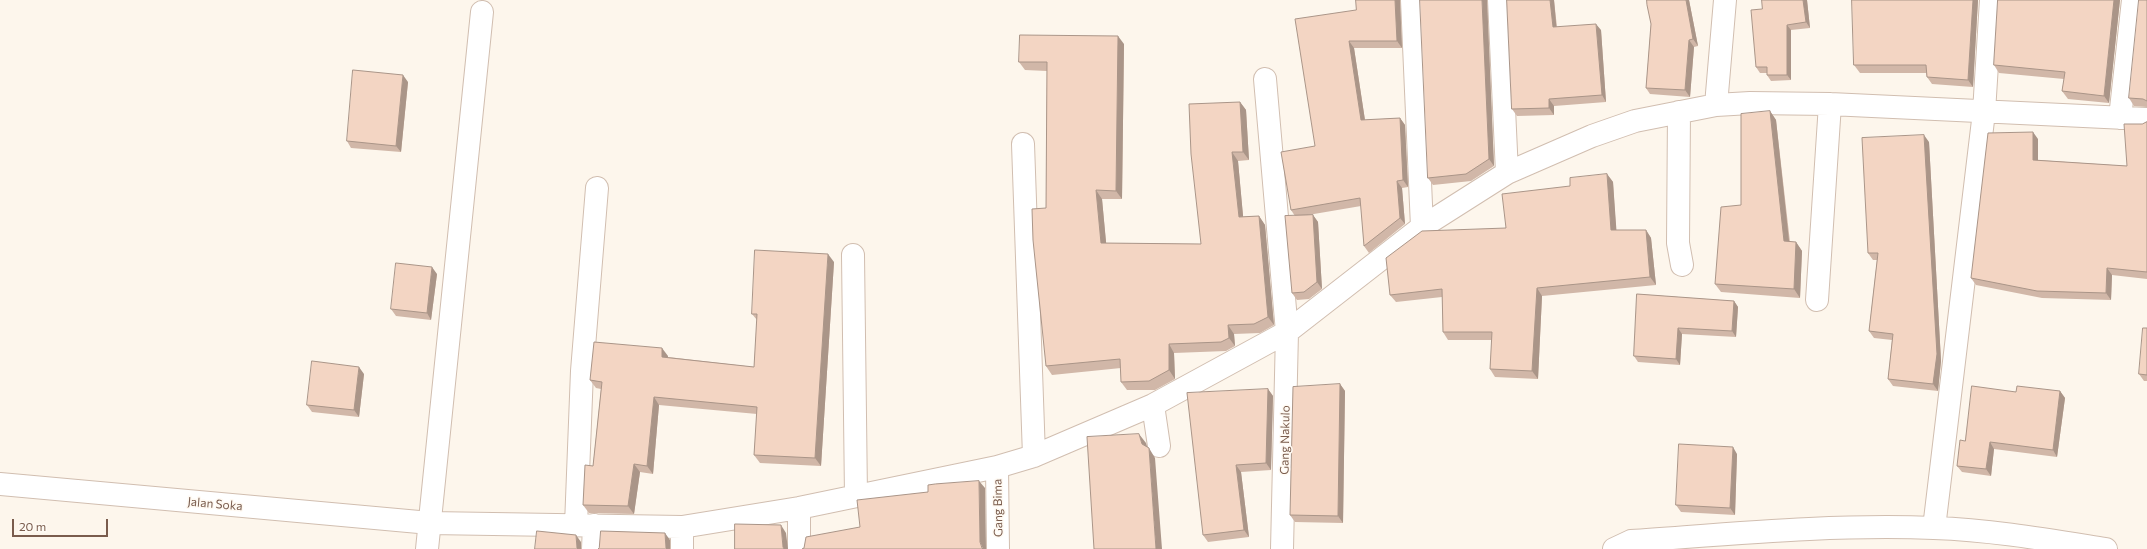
<!DOCTYPE html>
<style>
body{margin:0}
#map{position:relative;width:2147px;height:549px;overflow:hidden;background:#fdf6ec;font-family:Commissioner,sans-serif}
canvas{display:block}
.scale{position:absolute;left:12px;top:519px;width:96px;height:18px;box-sizing:border-box;border:2px solid #7a5c4d;border-top:0;padding-left:5px;font-size:12px;line-height:14px;white-space:nowrap;color:#7a5c4d;-webkit-text-stroke:3px #fffaf3;paint-order:stroke}
</style>
<div id="map">
<canvas width="2147" height="549"></canvas>
<div class="scale">20 m</div>
</div>
<script>
const ctx = document.querySelector('canvas').getContext('2d');
ctx.lineJoin = 'round';
function trace(path, color, width, dash) {
  ctx.strokeStyle = color;
  ctx.lineWidth = width;
  ctx.lineCap = dash ? 'butt' : 'round';
  ctx.setLineDash(dash || []);
  ctx.stroke(path);
}
function paint(path, color) {
  ctx.fillStyle = color;
  ctx.fill(path, 'evenodd');
}
function drawText(font, color, halo, rows, align = 'center') {
  ctx.font = font + ' Commissioner,sans-serif';
  ctx.lineWidth = 3;
  ctx.setLineDash([]);
  ctx.textBaseline = 'middle';
  ctx.strokeStyle = halo;
  ctx.fillStyle = color;
  for (const [text, x, y, turn = 0] of rows) {
    ctx.save();
    ctx.translate(x, y);
    ctx.rotate((+turn || 0) * Math.PI / 180);
    ctx.textAlign = isNaN(turn) ? turn : align;
    if (halo) ctx.strokeText(text, 0, 0);
    ctx.fillText(text, 0, 0);
    ctx.restore();
  }
}
const minor = new Path2D(`
 M1412 0 1422 227
 M1499 0 1507 173
 M1265 79 1287 332 1282 549
 M1716 105 1725 0
 M1679 112 1678 243 1682 265
 M2120 118 2133 0
 M1023 144 1034 456
 M853 255 856 496
 M1817 300 1830 104
 M1153 405 1159 446
 M997 467 998 549
 M0 484 430 523 682 527 799 508 997 467 1034 456 1153 405 1287 332 1422 227 1507 173 1592 136 1635 121 1716 105 1750 103 1830 104 2147 119
 M799 508V549
 M576 525 582 371 597 188
 M1934 528 1984 112 1991 0
 M427 549 482 12
 M593 549 594 525
 M682 549V527
 M1614 549 1631 541C1732 534 1833 524 1934 528 1992 530 2049 540 2106 549`);
const wall = new Path2D(`
 M1400 0 1402 48H1354L1365 120 1400 118 1405 125 1408 187 1402 188 1405 224 1369 253 1364 246 1361 206 1308 215H1313L1318 222 1322 289 1309 299 1297 300 1292 293 1295 216 1291 210 1315 146 1356 10Z
 M1487 0 1494 166 1471 181 1433 185 1428 178Z
 M1507 0H1554L1557 27 1601 30 1606 102 1554 106V115L1517 116 1512 109Z
 M1647 0H1689L1698 46 1694 47 1690 97 1650 94 1646 88 1651 24Z
 M1807 0 1810 28 1791 30V80L1771 81 1767 75V73H1760L1756 67 1762 9Z
 M1978 0 1973 87 1932 84 1927 77 1926 73H1860L1854 65Z
 M1998 0H2120L2109 103 2068 99 2062 91 2064 79 1999 73 1994 65Z
 M2147 0V107L2134 106 2129 98Z
 M1124 44 1122 199H1102L1106 243 1201 244 1240 102 1246 110 1249 160 1238 161 1243 217 1259 216 1265 225 1274 325 1260 333 1234 334 1235 346 1226 351 1174 353 1175 379 1155 390H1127L1121 382V368L1052 375 1046 366V208L1047 71 1025 70 1019 62Z
 M408 82 401 152 351 148 347 141Z
 M1770 111 1776 120 1790 242H1796L1802 251 1800 298 1721 292 1715 284 1741 205Z
 M2147 122V279L2112 275 2111 300 2042 298 1976 285 1971 278 2038 139V160L2127 166 2142 124Z
 M1929 142 1941 361 1938 391 1893 386 1888 379 1892 340 1874 338 1869 331 1877 260H1873L1868 253Z
 M1607 174 1613 182 1616 230H1646L1651 238 1656 285 1542 296 1538 379 1495 377 1490 369 1492 340H1448L1443 332 1442 297 1396 302 1390 295 1506 228 1570 186Z
 M834 262 821 466 760 463 754 455 757 414 659 405 653 474 640 472 634 514 589 513 583 505 593 466 601 389 596 388 590 380 668 356V357L754 367 757 320 752 314Z
 M437 274 431 320 396 316 391 309Z
 M1637 294 1734 301 1738 307 1736 337 1682 334 1680 365 1638 362 1634 356Z
 M2147 328V381H2144L2139 374Z
 M364 374 359 417 312 412 307 405Z
 M1340 384 1345 391 1343 523 1295 522 1290 515Z
 M1268 389 1273 396 1271 470 1241 472 1249 537 1208 542 1203 535Z
 M2060 391 2065 398 2057 457 1994 449 1991 476 1962 472 1957 466 1965 441 2016 392Z
 M1737 454 1735 515 1681 512 1676 505Z`);
const shadedWall = new Path2D(`
 M1395 0H1400L1402 48 1397 41Z
 M1482 0H1487L1494 166 1489 159Z
 M1550 0H1554L1557 34 1553 27Z
 M1686 0H1689L1698 46 1693 39Z
 M1803 0H1807L1810 28 1806 22Z
 M1973 0H1978L1973 87 1968 80Z
 M2114 0H2120L2109 103 2104 96Z
 M1596 24 1601 30 1606 102 1602 95Z
 M1787 25 1791 30V80L1787 75Z
 M1118 36 1124 44 1122 199 1116 191Z
 M1689 40 1694 47 1690 97 1685 90Z
 M1349 41 1354 48 1366 127 1361 120Z
 M403 75 408 82 401 152 396 146Z
 M1549 99 1554 106V115L1549 108Z
 M1240 102 1246 110 1249 160 1243 152Z
 M1770 111 1776 120 1790 250 1784 241Z
 M1400 118 1405 125 1408 187 1403 180Z
 M2033 132 2038 139V167L2033 160Z
 M1924 135 1929 142 1941 361 1938 391 1933 384Z
 M1232 152 1238 161 1244 226 1239 217Z
 M1607 174 1613 182 1617 238 1611 230Z
 M1397 181 1402 188 1405 224 1400 218Z
 M1096 190 1102 199 1107 252 1101 243Z
 M1313 215 1318 222 1322 289 1317 282Z
 M1259 216 1265 225 1274 325 1268 317Z
 M1646 230 1651 238 1656 285 1650 277Z
 M1796 242 1802 251 1800 298 1794 289Z
 M828 254 834 262 821 466 815 458Z
 M432 267 437 274 431 320 427 313Z
 M2107 268 2112 275 2111 300 2106 293Z
 M1537 288 1542 296 1538 379 1532 371Z
 M1734 301 1738 307 1736 337 1732 331Z
 M1228 325 1234 334 1235 346 1229 338Z
 M1678 328 1682 334 1680 365 1676 359Z
 M1169 344 1174 353 1175 379 1169 370Z
 M662 348 668 356 667 365 662 357Z
 M359 367 364 374 359 417 354 410Z
 M1340 384 1345 391 1343 523 1338 516Z
 M1268 389 1273 396 1271 470 1266 463Z
 M2060 391 2065 398 2057 457 2053 450Z
 M654 397 659 405 653 474 647 466Z
 M1139 434 1146 443 1149 453 1142 444Z
 M1990 442 1994 449 1991 476 1986 469Z
 M1733 447 1737 454 1735 515 1730 508Z
 M1149 448 1155 458 1162 549H1156Z
 M634 464 640 472 634 514 628 506Z
 M1236 465 1241 472 1249 537 1244 530Z
 M979 481 985 488 986 549H983L980 542Z
 M781 525 786 533 788 549H784L783 547Z
 M665 533 670 540V549H667L666 548Z
 M576 535 581 542V549H578L577 548Z`);
const building = new Path2D(`
 M1356 0H1395L1397 41H1349L1361 120 1400 118 1403 180 1397 181 1400 218 1364 246 1360 198 1291 210 1281 152 1315 146 1295 19 1356 10Z
 M1420 0H1482L1489 159 1466 174 1428 178Z
 M1507 0H1550L1553 27 1596 24 1602 95 1549 99V108L1512 109Z
 M1647 0H1686L1693 39 1689 40 1685 90 1646 88 1651 24 1647 5Z
 M1762 0H1803L1806 22 1787 25V75H1767V67H1756L1751 10 1762 9Z
 M1852 0H1973L1968 80 1927 77 1926 65H1854Z
 M1998 0H2114L2104 96 2062 91 2065 72 1994 65Z
 M2139 0H2147V101L2143 99 2129 98Z
 M1020 35 1118 36 1116 191 1096 190 1101 243 1201 244 1191 154 1189 104 1240 102 1243 152H1232L1239 217 1259 216 1268 317 1254 324 1228 325 1229 338 1221 342 1169 344V370L1149 381 1121 382 1120 359 1046 366 1033 240 1032 209 1046 208 1047 62H1019Z
 M353 70 403 75 396 146 347 141Z
 M1770 111 1784 241 1796 242 1794 289 1715 284 1721 207 1741 205V114Z
 M2147 122V272L2107 268 2106 293 2037 291 1971 278 1988 133 2033 132V160L2127 166 2124 124H2142Z
 M1924 135 1937 354 1933 384 1888 379 1893 334 1869 331 1878 253H1868L1862 138Z
 M1607 174 1611 230H1646L1650 277 1537 288 1532 371 1490 369 1492 332H1443L1442 289 1390 295 1386 258 1422 231 1506 228 1502 194 1570 186V178Z
 M1313 215 1317 282 1304 292 1292 293 1285 216Z
 M755 250 828 254 815 458 754 455 757 407 654 397 647 466 634 464 628 506 583 505 585 465 593 466 602 382 590 380 594 342 662 348V357L754 367 757 314H752Z
 M396 263 432 267 427 313 391 309Z
 M1637 294 1734 301 1732 331 1678 328 1676 359 1634 356Z
 M2143 328H2147V375L2139 374Z
 M312 361 359 367 354 410 307 405Z
 M1340 384 1338 516 1290 515 1293 387Z
 M1972 386 2016 392 2017 386 2060 391 2053 450 1990 442 1986 469 1957 466 1960 440 1965 441Z
 M1268 389 1266 463 1236 465 1244 530 1203 535 1187 393Z
 M1139 434 1142 444 1149 448 1156 549H1094L1087 437Z
 M1679 444 1733 447 1730 508 1676 505Z
 M979 481 980 542 982 548 983 549H802L804 548 806 537 860 527 857 500 928 492V485L935 484Z
 M735 524 781 525 783 547 784 549H735Z
 M537 531 576 535 577 548 578 549H535Z
 M601 531 665 533 666 548 667 549H598L599 548Z`);
const streetNames = [
 ["Gang Nakulo",1285,440,-89],
 ["Jalan Soka",215,504,5],
 ["Gang Bima",998,508,-91]
];
trace(minor, '#d1beb0', 24);
trace(minor, '#fff', 22);
paint(wall, '#d1b7a8');
paint(shadedWall, '#aa9588');
paint(building, '#f3d5c3');
trace(building, '#aa9588', 1);
drawText('12px', '#7a5c4d', '#fffaf3', streetNames);
</script>
